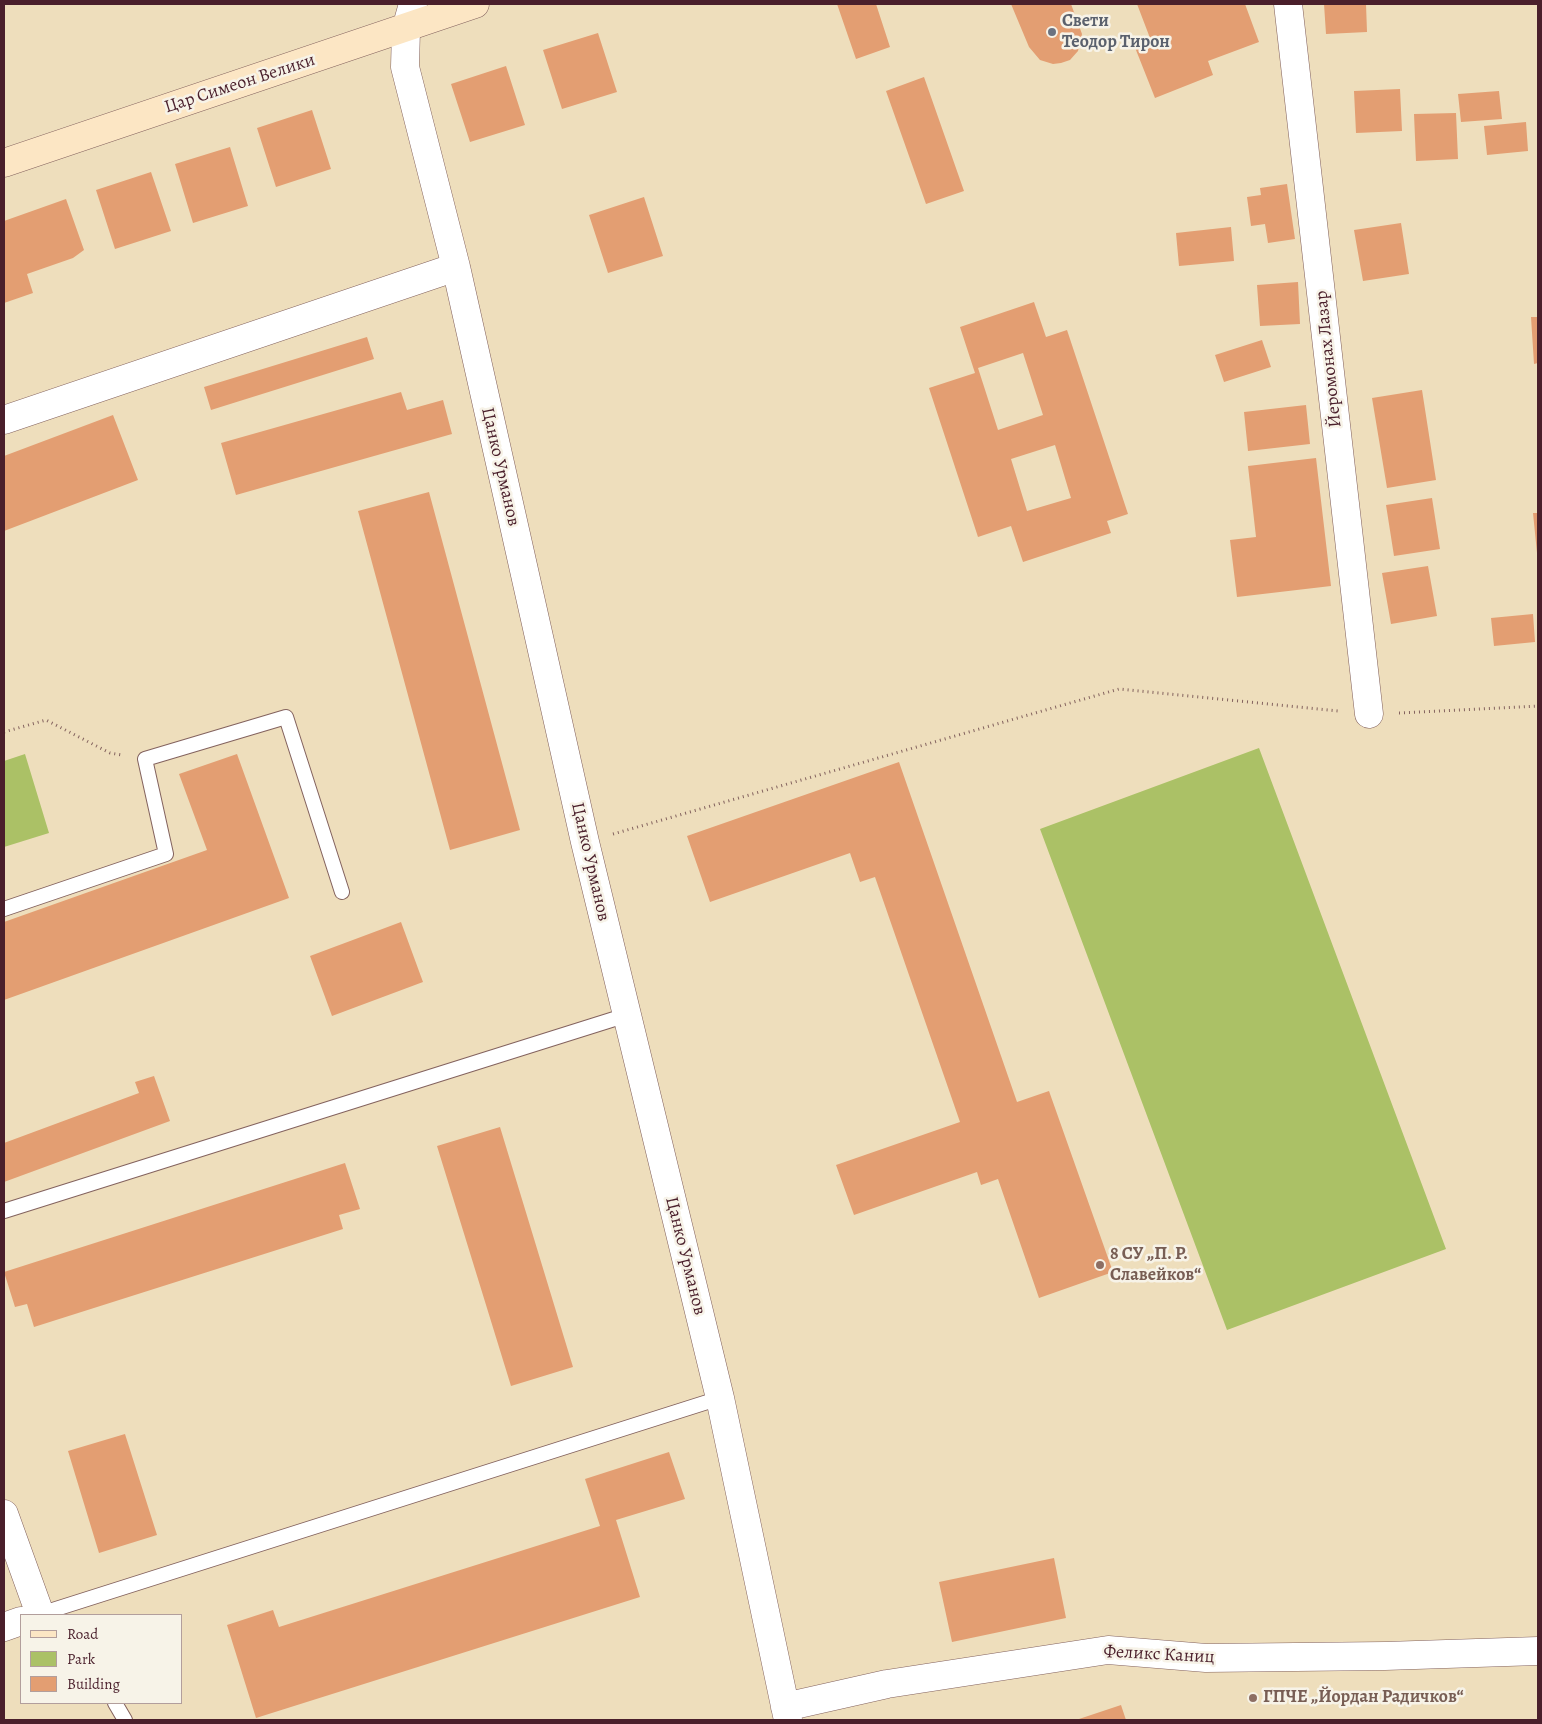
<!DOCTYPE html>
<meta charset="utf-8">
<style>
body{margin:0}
#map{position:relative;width:1542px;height:1724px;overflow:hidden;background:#eedebc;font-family:Alegreya,serif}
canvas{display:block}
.frame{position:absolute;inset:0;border:5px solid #4a1f2b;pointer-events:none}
.legend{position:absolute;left:20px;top:1614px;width:162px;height:90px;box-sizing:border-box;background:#f7f3e8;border:1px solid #b29e9c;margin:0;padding:6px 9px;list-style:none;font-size:15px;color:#4a1f2b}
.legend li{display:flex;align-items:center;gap:10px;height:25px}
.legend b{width:25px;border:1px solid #b29e9c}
</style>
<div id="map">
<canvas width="1542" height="1724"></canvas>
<div class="frame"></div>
<ul class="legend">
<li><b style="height:6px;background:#fce6c4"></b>Road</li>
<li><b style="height:14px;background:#abc166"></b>Park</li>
<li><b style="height:14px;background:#e39e72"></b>Building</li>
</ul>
</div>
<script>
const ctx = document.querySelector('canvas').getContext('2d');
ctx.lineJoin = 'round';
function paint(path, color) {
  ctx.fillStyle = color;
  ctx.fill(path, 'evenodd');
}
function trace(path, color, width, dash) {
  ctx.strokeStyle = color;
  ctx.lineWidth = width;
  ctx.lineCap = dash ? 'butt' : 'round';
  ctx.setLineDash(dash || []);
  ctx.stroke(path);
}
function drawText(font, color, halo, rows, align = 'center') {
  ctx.font = font + ' Alegreya,serif';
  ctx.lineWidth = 5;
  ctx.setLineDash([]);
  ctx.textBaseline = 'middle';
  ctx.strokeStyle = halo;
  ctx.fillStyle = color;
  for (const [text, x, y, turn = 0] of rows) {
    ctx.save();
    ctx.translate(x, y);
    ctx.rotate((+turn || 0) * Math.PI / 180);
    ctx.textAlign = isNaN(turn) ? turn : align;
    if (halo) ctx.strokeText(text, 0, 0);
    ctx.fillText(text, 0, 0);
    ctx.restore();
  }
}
const green = new Path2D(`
 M1259 748 1446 1249 1227 1330 1040 829Z
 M25 754 49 833 4 847V761Z`);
const building = new Path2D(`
 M837 4H876L890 47 856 59Z
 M1011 4H1071L1082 34 1078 51 1070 60 1061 63 1053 64 1040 60 1029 47Z
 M1137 4H1245L1259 42 1208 61 1213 75 1155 98 1134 45 1150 38Z
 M1324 4H1366L1367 32 1326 34Z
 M598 33 617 92 562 109 543 50Z
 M506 66 525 125 470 142 451 84Z
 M924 77 964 191 926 204 886 91Z
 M1400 89 1402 131 1356 133 1354 91Z
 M1499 91 1502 119 1461 122 1458 94Z
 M312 110 331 169 276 187 257 128Z
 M1456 113 1458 159 1416 161 1414 114Z
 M1526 122 1528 151 1487 155 1484 126Z
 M230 147 248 206 193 223 175 164Z
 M151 172 171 231 115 249 96 190Z
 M1287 184 1295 239 1268 243 1265 224 1251 226 1247 197 1261 195 1260 188Z
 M644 197 663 256 608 273 589 215Z
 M66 199 84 250 73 258 27 274 33 293 4 303V221Z
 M1401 223 1409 274 1363 281 1354 230Z
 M1231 227 1234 261 1179 266 1176 233Z
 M1298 282 1300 324 1260 326 1257 285Z
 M1034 302 1046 337 1067 330 1128 514 1107 521 1111 533 1023 562 1011 526 978 537 929 388 975 373 960 327ZM1023 353 1043 415 998 430 978 368ZM1055 445 1071 498 1027 511 1011 459Z
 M1531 317H1538V363L1534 364Z
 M367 337 374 359 211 410 204 387Z
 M1262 340 1271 367 1224 382 1215 355Z
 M1422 390 1436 480 1387 488 1372 398Z
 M401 392 407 410 443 400 452 434 236 495 221 443Z
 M1306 405 1310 444 1248 451 1244 412Z
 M113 415 138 480 4 531V456Z
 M1316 458 1331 586 1237 597 1230 540 1256 537 1248 466Z
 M429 492 520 830 450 850 358 511Z
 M1432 498 1440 549 1394 556 1386 505Z
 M1533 513H1538V553H1537Z
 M1428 566 1437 616 1391 624 1382 573Z
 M1533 614 1535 642 1494 646 1491 618Z
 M237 754 289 898 4 1000V922L207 850 179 774Z
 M899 762 1017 1102 1049 1091 1113 1272 1039 1298 998 1179 981 1185 977 1172 854 1215 836 1165 960 1122 875 877 860 882 850 853 710 902 687 836Z
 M401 922 423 982 332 1016 310 956Z
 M154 1076 170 1121 4 1182V1143L139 1093 135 1082Z
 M500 1127 573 1367 511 1386 437 1146Z
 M345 1163 360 1209 339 1215 343 1229 34 1327 27 1304 15 1307 4 1272Z
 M125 1434 157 1535 99 1553 68 1451Z
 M669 1452 685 1499 616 1520 640 1597 256 1718 227 1625 273 1610 279 1627 600 1526 585 1479Z
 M1054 1558 1066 1618 952 1642 939 1582Z
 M1121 1705 1126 1720H1076Z`);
const path = new Path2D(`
 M1399 713 1538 706
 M4 732 46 720 110 753 122 755
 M613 834 1119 689 1338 711`);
const service = new Path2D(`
 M4 909 166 854 145 759 286 717 342 892
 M4 1211 627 1015
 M40 1614 720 1398
 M115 1703 125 1720`);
const minor = new Path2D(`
 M413 4 406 29 405 67 456 267 585 842 720 1398 788 1720
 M1288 4 1369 714
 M4 420 456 267
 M4 1514 40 1614 38 1615
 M4 1627 21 1621
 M785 1707 887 1684 1108 1650 1206 1658 1385 1656 1538 1651`);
const secondary = new Path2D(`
 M4 163 475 4`);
const markers = [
 [1052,32,5,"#6b7280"],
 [1100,1265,5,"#8d6e63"],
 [1253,1698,5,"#8d6e63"]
];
const worshipNames = [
 ["Свети",1062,22],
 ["Теодор Тирон",1062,43]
];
const streetNames = [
 ["Цар Симеон Велики",240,84,-18],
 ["Йеромонах Лазар",1329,359,-96],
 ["Цанко Урманов",500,467,77],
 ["Цанко Урманов",590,862,77],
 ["Цанко Урманов",685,1256,76],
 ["Феликс Каниц",1159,1655,3]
];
const educationNames = [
 ["8 СУ „П. Р.",1110,1255],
 ["Славейков“",1110,1276],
 ["ГПЧЕ „Йордан Радичков“",1263,1698]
];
paint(green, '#abc166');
paint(building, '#e39e72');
trace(service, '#83625e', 16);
trace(minor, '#83625e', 29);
trace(secondary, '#83625e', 29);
trace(path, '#83625e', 3, [1, 4]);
trace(service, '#fff', 14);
trace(minor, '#fff', 28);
trace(secondary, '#fce6c4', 28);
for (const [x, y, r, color] of markers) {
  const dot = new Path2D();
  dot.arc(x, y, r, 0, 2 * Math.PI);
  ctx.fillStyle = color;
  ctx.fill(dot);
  trace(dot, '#f7f3e8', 2);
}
drawText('bold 18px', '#5b616d', '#f7f3e8', worshipNames, 'left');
drawText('18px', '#4a1f2b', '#f7f3e8', streetNames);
drawText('bold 18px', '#785e54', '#f7f3e8', educationNames, 'left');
</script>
